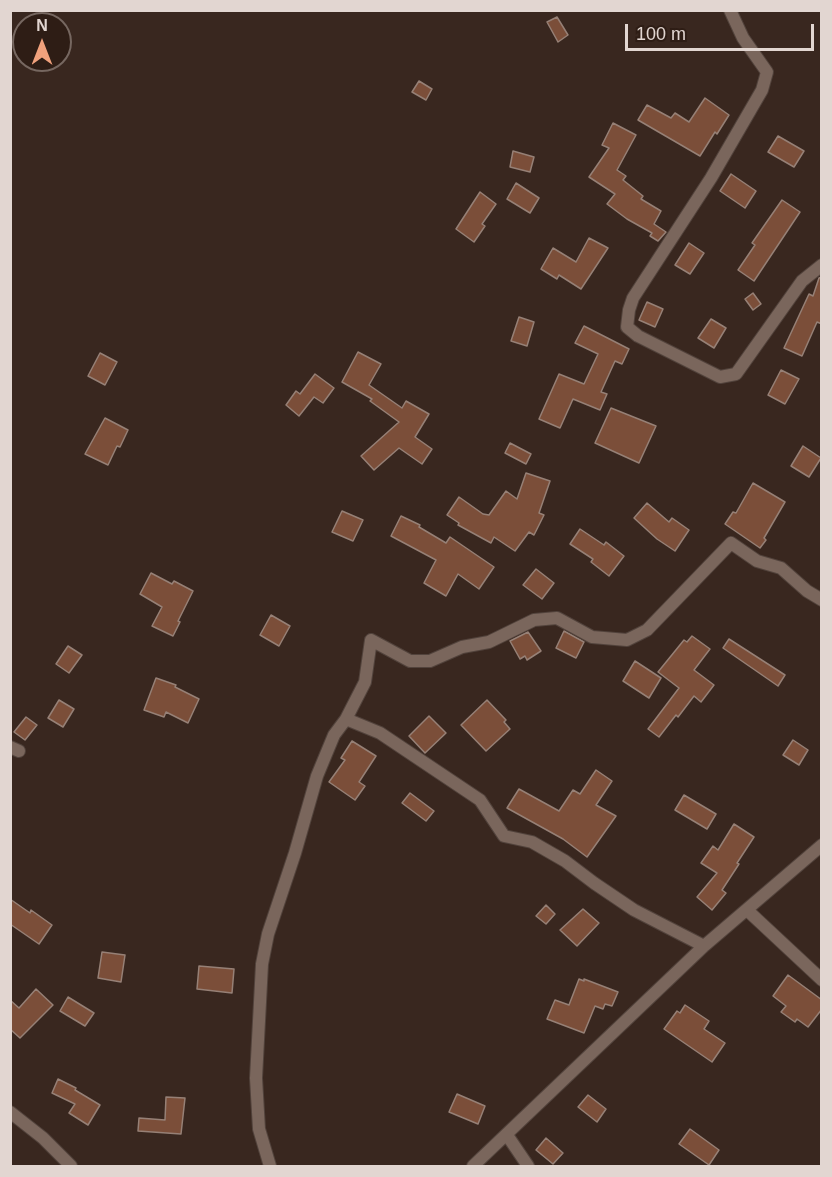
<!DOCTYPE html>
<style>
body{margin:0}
#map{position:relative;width:832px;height:1177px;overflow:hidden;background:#39271f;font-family:Arial,sans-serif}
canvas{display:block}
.frame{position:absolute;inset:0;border:12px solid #e2d6d1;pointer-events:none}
.north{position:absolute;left:12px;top:12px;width:60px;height:60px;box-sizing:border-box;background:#2e1d15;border:2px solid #766760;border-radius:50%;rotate:0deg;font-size:16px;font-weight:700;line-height:24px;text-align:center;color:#e2d6d1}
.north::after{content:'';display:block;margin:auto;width:21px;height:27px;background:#f1a17c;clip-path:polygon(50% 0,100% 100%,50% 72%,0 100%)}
.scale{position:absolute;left:625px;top:24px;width:189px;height:27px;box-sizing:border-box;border:3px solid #e2d6d1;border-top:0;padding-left:8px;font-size:18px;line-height:21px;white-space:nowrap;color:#e2d6d1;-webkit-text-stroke:4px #2e1d15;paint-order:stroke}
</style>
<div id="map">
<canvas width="832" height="1177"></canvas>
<div class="frame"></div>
<div class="north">N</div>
<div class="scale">100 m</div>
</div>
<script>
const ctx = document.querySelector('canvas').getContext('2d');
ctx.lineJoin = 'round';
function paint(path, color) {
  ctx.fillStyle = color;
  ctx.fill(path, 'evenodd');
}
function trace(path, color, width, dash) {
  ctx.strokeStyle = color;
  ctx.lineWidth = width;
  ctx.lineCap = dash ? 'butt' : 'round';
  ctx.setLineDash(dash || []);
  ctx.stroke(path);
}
const building = new Path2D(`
 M557 17 568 35 558 42 547 22Z
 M419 81 432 89 426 100 412 92Z
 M705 98 729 115 717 134 715 132 700 156 638 120 647 105 671 118 675 113 689 122Z
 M613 123 636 135 617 170 626 176 623 180 643 196 641 199 661 211 654 224 666 232 658 241 650 236 652 233 627 219 607 204 615 194 589 177 609 148 602 145Z
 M778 136 804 151 794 167 768 152Z
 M513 151 534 157 530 172 510 167Z
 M731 174 756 191 745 208 720 191Z
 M516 183 539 198 530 213 507 199Z
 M480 192 496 204 482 224 485 226 474 242 456 229Z
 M782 200 800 212 754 281 738 270 755 245 752 243Z
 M589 238 608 248 581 289 559 275 557 279 541 269 553 248 576 262Z
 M689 243 704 253 690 274 675 265Z
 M822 277V324L817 322 802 356 784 348 809 294 813 296 819 278Z
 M753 293 761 304 753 310 745 299Z
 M647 302 663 309 655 327 639 320Z
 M519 317 534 322 527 346 511 341Z
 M711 319 726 328 714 348 698 338Z
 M584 326 629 349 622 364 615 361 601 392 607 394 600 410 573 399 560 428 539 419 559 374 584 384 598 354 575 343Z
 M358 352 381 364 369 385 402 408 406 401 429 414 415 437 432 449 422 464 399 448 374 470 361 456 399 422 370 401 372 399 342 382Z
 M100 353 117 362 105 385 88 376Z
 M781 370 799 379 785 404 768 395Z
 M315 374 334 388 323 403 314 397 299 416 286 405 296 391 300 394Z
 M611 408 656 426 639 463 595 443Z
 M105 418 128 430 120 447 117 446 108 465 85 454Z
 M510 443 531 454 526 464 505 453Z
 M803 446 821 458 809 477 791 466Z
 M526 473 550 481 539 513 544 515 534 535 529 532 515 551 494 537 491 543 458 525 459 523 447 515 459 497 483 514 489 515 506 491 517 499Z
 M753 483 785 502 764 538 766 540 760 548 725 524 733 512 736 513Z
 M647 503 669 522 672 518 689 530 675 551 657 539 634 518Z
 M342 511 363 520 353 541 332 532Z
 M401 516 420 525 419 527 446 543 450 537 494 567 479 589 458 574 446 596 424 583 436 560 391 536Z
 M580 529 604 545 606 542 624 556 609 576 591 562 593 559 570 544Z
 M536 569 554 583 542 599 523 585Z
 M151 573 172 584 174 581 193 591 178 621 180 622 173 636 152 626 162 607 140 594Z
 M271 615 290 626 279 646 260 635Z
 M564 631 584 642 576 658 556 648Z
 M528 632 541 651 527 660 525 656 520 659 510 641Z
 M692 636 710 649 694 670 714 685 701 702 694 696 678 717 676 715 659 737 648 729 679 688 658 672 684 640 687 642Z
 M729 639 785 675 778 686 723 648Z
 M68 646 82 655 69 673 56 664Z
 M635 661 661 678 649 698 623 681Z
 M156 678 176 685 175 687 199 699 188 723 166 712 164 717 144 710Z
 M59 700 74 709 63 727 48 718Z
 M487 700 506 720 504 722 510 729 486 751 461 725Z
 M429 716 446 733 425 753 409 736Z
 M26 717 37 725 25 740 14 732Z
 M793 740 808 750 799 765 783 755Z
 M352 741 376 756 359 782 365 786 355 800 329 782 345 760 341 758Z
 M596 770 612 781 596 805 616 816 587 857 563 839 507 808 519 789 559 811 573 790 580 794Z
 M410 793 434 811 426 821 402 803Z
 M684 795 716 814 707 829 675 810Z
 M734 824 754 837 737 863 739 864 722 890 726 893 712 910 697 897 717 873 701 863 713 846 718 850Z
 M10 899 30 913 31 910 52 925 39 944 10 924Z
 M546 905 555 914 546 924 536 916Z
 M583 909 599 923 577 946 560 930Z
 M102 952 125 955 121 982 98 978Z
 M199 966 234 969 232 993 197 989Z
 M788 975 822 1000V1009L808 1027 797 1019 795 1022 781 1012 786 1006 773 996Z
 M579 979 584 981V979L618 992 612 1006 605 1004 603 1009 595 1006 584 1033 547 1019 555 1000 569 1005Z
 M36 989 53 1005 20 1038 10 1029V1000L19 1008Z
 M68 997 94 1013 85 1026 60 1011Z
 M685 1005 709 1021 704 1029 725 1043 712 1062 664 1029 677 1011 680 1013Z
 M58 1079 76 1088 75 1090 100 1105 88 1125 69 1113 75 1104 52 1093Z
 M457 1094 485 1106 478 1124 449 1112Z
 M588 1095 606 1109 597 1122 578 1107Z
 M166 1097 185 1098 181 1134 138 1131 139 1118 165 1120Z
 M690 1129 719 1150 709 1165 679 1144Z
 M546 1138 563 1153 553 1164 536 1150Z`);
const minor = new Path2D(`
 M730 10 743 38 767 72 762 90 711 178 633 298 629 310 627 327 638 336 720 377 736 374 802 281 822 265
 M346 719 380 733 480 800 504 836 532 842 565 861 594 883 634 910 704 946
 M10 747 19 751
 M747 910 822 980
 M10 1112 43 1138 71 1166
 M507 1135 528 1166
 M270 1166 259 1129 256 1078 262 964 268 934 295 853 317 776 334 735 346 719 365 682 371 640 410 661H430L462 647 489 642 534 620 557 618 592 637 627 640 647 630 731 543 757 561 781 568 807 591 822 600
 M473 1166 704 946 822 845`);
paint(building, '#7b4e39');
trace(building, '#968076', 1.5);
trace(minor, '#52433c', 14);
trace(minor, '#7a665c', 12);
</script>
